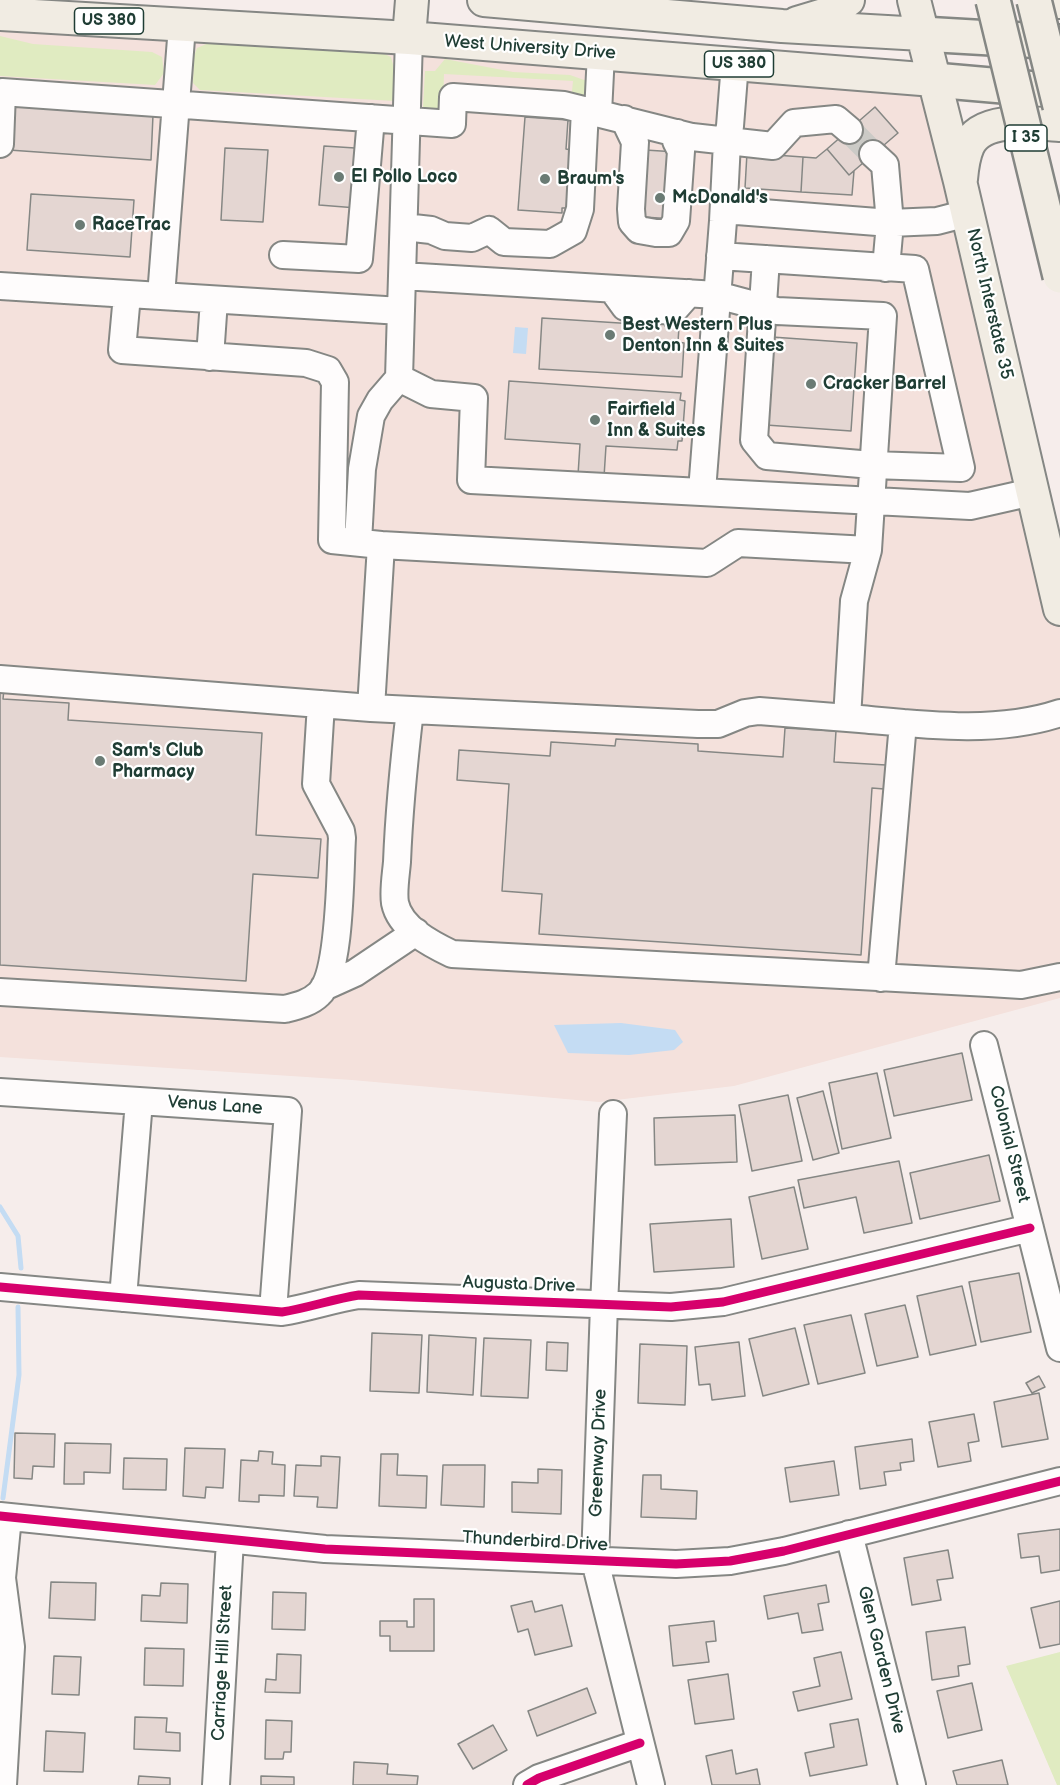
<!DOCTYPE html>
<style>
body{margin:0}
canvas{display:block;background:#f6edeb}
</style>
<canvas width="1060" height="1785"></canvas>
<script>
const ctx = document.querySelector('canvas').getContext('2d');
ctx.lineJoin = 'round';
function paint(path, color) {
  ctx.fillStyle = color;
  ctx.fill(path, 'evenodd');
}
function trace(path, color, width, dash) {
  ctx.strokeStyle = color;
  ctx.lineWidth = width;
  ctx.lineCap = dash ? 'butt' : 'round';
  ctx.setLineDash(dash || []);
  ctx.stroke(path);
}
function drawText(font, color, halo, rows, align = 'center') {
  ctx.font = font + ' "Balsamiq Sans",sans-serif';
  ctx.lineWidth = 4.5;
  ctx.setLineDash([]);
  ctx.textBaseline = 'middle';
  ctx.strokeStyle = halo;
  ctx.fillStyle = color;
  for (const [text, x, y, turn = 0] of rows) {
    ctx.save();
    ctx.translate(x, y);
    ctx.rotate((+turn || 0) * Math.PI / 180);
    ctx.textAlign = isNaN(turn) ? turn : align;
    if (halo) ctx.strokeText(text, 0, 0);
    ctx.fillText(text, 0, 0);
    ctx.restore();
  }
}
const built = new Path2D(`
 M0 14 934 80 1060 609V998L734 1086 599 1102 352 1080 0 1057Z`);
const green = new Path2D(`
 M0 36 33 44 152 52 162 57 164 73 155 85 0 76Z
 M211 42 376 50 391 57 395 72V101L200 90 193 83 194 56 197 48Z
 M445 59 513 72 570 75 587 81 590 99 571 101 573 81 444 74 443 108 441 111 427 110 423 107 425 71H435Z
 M1060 1652V1785H1057L1006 1666Z`);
const water = new Path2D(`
 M515 327 528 328 526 354 513 353Z
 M621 1023 675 1030 683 1042 674 1050 629 1055 568 1053 554 1025Z`);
const stream = new Path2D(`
 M0 1207 18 1236 21 1268
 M3 1498 19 1375 18 1307`);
const building = new Path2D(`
 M10 106 153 115 151 160 9 150Z
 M875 107 898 133 849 175 827 149Z
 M525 117 568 120 566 149 571 150 567 208H562V213L518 210Z
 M324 146 355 148 353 177H360L357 208 319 205Z
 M225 148 268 150 263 222 221 220Z
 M827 149 849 175 854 171 852 195 801 192 803 157 816 158Z
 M645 150 677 152 673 219 644 217 646 178H639Z
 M747 153 803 157 801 192 745 188Z
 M31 194 134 200 130 257 27 250Z
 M637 298 667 300 665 326 679 327 678 342 684 343 682 377 539 369 542 318 635 324Z
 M772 337 857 343 851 431 766 425Z
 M509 381 681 393 680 400 685 401 682 441H678L677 450 606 446 604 477 578 475 580 444 505 439Z
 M0 689H4L3 699 69 703 68 720 262 733 256 835 321 839 318 878 253 874 246 981 0 965Z
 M785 728 836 731 834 762 886 765 884 789 872 788 861 955 539 934 542 894 502 891 509 784 457 780 459 750 550 756 551 742 615 746 616 739 698 744V751L783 757Z
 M962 1053 972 1100 894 1116 884 1070Z
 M877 1073 891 1138 842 1149 829 1083Z
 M823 1091 839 1153 813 1160 797 1098Z
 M788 1095 802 1161 752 1171 739 1105Z
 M735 1115 737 1162 655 1165 654 1118Z
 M989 1155 1000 1201 920 1219 910 1173Z
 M899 1161 912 1223 864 1233 856 1197 804 1208 798 1180Z
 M794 1187 808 1249 762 1259 749 1197Z
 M731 1219 734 1267 654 1272 650 1224Z
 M1019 1273 1031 1332 981 1342 969 1282Z
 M962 1286 976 1345 930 1355 917 1296Z
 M905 1305 918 1357 877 1366 865 1314Z
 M851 1315 865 1373 818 1384 804 1325Z
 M795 1328 809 1384 763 1396 749 1339Z
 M372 1333 422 1335 419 1393 370 1391Z
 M429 1335 476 1338 473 1395 427 1392Z
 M484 1338 531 1340 528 1398 481 1396Z
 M547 1342 568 1343 567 1371 546 1370Z
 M739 1342 745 1396 712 1400 710 1384 699 1385 695 1347Z
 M640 1344 687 1346 685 1405 638 1403Z
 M1039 1376 1045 1387 1032 1393 1026 1383Z
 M1039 1393 1048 1439 1002 1447 994 1402Z
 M974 1414 979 1441 968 1443 971 1461 938 1467 929 1422Z
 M15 1433 55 1434 54 1467 33 1466 32 1479 14 1478Z
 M912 1439 914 1461 900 1463 901 1470 884 1472 886 1485 860 1489 855 1447Z
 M65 1443 111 1444 110 1473 84 1472V1484H64Z
 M185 1448 225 1449 223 1488 206 1487 205 1498 183 1496Z
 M259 1451 273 1452 272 1464 285 1465 284 1496 259 1495V1502L239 1501 241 1460 258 1461Z
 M381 1454H398L397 1475 427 1476 426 1508 379 1506Z
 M321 1456 340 1457 337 1508 317 1507 318 1497 294 1496 296 1465 321 1466Z
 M124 1458 167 1459 166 1490 123 1489Z
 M834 1461 839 1495 790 1502 785 1468Z
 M443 1465H485L484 1507 441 1505Z
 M538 1469 562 1470 561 1514 512 1512V1482L538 1483Z
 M643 1475H661V1489L697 1491 696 1519 641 1517Z
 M1060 1529V1570L1041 1573 1039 1556 1021 1558 1018 1534Z
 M948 1550 953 1578 937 1580 941 1600 912 1605 904 1558Z
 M51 1582 96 1583 95 1620 49 1618Z
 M161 1583 188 1584 187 1623 141 1621 142 1595 160 1596Z
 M826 1585 829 1602 818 1604 823 1630 802 1633 798 1613 768 1619 764 1596Z
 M273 1592 306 1593 305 1630 272 1629Z
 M414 1599H434V1651H390V1636H380V1621H407V1627H414Z
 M532 1601 535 1612 562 1605 572 1646 535 1655 528 1629 518 1632 511 1606Z
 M1060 1601V1644L1040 1648 1031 1608Z
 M714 1621 716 1641 706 1642 709 1662 673 1666 669 1626Z
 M965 1627 970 1664 958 1666 959 1676 932 1680 926 1632Z
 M145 1648 184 1649 183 1686 144 1685Z
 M841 1652 852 1699 798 1711 793 1692 820 1686 814 1658Z
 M277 1654 301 1655 300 1693 265 1692 266 1679 276 1680Z
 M54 1656 81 1657 79 1695 52 1694Z
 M728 1674 734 1719 695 1724 688 1680Z
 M972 1683 982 1730 948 1738 937 1691Z
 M587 1688 596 1713 537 1736 528 1711Z
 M135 1717 167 1718 166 1732 180 1733V1751L134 1749Z
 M858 1719 867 1765 810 1776 805 1753 834 1747 830 1724Z
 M266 1720 292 1721 291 1752H284L283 1759H265Z
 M493 1725 507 1750 473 1769 458 1744Z
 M46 1731 85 1733 83 1772 44 1771Z
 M732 1750 736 1774 757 1769 760 1785H712L706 1756Z
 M1002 1760 1008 1785H957L953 1771Z
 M354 1762 388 1764 387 1774 418 1776 417 1785H353Z
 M139 1776 170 1778V1785H138Z
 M261 1776 294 1777V1785H261Z`);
const minorTunnel = new Path2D(`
 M849 130 873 154`);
const minor = new Path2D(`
 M598 113 601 53
 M624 119 635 142 631 209 632 222 639 230 656 233H669L676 221 681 151 676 141 677 133
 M0 144 2 92 452 124 453 97 564 105 692 137 773 146 794 123 836 119 849 130
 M873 154 885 165 890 223 886 268
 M724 210 890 223 937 221 968 213
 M404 227 431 230 445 236 472 238 489 230 504 242 550 244 573 231 580 209 585 110
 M283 255 359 259 371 118
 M720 256 915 269 961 468 872 465 767 456 754 440 766 259
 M402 276 717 295 777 311 883 316 868 550 854 601 847 718
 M0 286 401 311
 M612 289 625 307 673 311 689 293
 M127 295 122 350 306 363 328 370 335 382 332 540 381 545 371 708
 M161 296 182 26
 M210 357 214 300
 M399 378 431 394 474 398 471 480 970 506 1032 492
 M702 491 723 221 727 142 730 126 735 63
 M358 542 362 469 371 416 380 400 399 378 409 38
 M381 545 707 563 738 543 868 550
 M0 679 371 708 698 724H718L745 713 759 711C793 714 826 716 860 719 925 725 997 734 1060 713
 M410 710C404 761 399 811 397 862 396 874 393 891 395 903 400 928 431 944 452 954L989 983 1021 985 1060 977
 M881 978 903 723
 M324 987 355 973 416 932
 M0 992 285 1009C297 1006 310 1003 319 994 341 974 340 870 342 838L341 831 316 784 321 704
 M984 1045 1060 1348
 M0 1092 139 1101
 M613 1114 604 1305 595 1561 651 1785
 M0 1287 282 1312C308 1308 333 1299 359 1295L671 1307 723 1302 1030 1228
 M123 1298 139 1101 288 1111 273 1311
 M0 1516 325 1549 676 1564 730 1561 784 1551 1060 1481
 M849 1534 912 1785
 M3 1785 11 1647 2 1578 8 1517
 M216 1785 230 1540
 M527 1785 539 1778 640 1743`);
const major = new Path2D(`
 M484 0 782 26 922 34
 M914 0 960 181 1060 609
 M1036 0 1060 2
 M0 14 409 38 934 80
 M797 23 827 14 848 0
 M409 38 412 0
 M961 179C962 168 963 157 968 146 981 116 1033 123 1060 125`);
const highway = new Path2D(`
 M922 34 1060 42
 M934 80 1060 91`);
const highwayBridge = new Path2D(`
 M993 0 1060 276
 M1034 0 1060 106`);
const cycleway = new Path2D(`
 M0 1287 282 1312C308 1308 333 1299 359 1295L671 1307 723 1302 1030 1228
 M0 1516 325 1549 676 1564 730 1561 784 1551 1060 1481
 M527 1785 539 1778 640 1743`);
const markers = [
 [339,177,6,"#6a7b74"],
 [545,179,6,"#6a7b74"],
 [660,198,6,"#6a7b74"],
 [80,225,6,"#6a7b74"],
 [610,335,6,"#6a7b74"],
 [811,384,6,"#6a7b74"],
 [595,420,6,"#6a7b74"],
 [100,761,6,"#6a7b74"]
];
const shields = [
 [109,21,69],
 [739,64,69],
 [1026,138,42]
];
const shieldNames = [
 ["US 380",109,21],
 ["US 380",739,64],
 ["I 35",1026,138]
];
const streetNames = [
 ["West University Drive",530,48,4],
 ["North Interstate 35",989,304,77],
 ["Venus Lane",215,1106,4],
 ["Colonial Street",1009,1144,76],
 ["Augusta Drive",519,1285,2],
 ["Greenway Drive",599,1453,-88],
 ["Thunderbird Drive",535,1542,3],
 ["Glen Garden Drive",881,1660,76],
 ["Carriage Hill Street",223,1663,-87]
];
const poiNames = [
 ["El Pollo Loco",351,177],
 ["Braum's",557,179],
 ["McDonald's",672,198],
 ["RaceTrac",92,225],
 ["Best Western Plus",622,325],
 ["Denton Inn & Suites",622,346],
 ["Cracker Barrel",823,384],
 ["Fairfield",607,410],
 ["Inn & Suites",607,431],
 ["Sam's Club",112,751],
 ["Pharmacy",112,772]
];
paint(built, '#f4e1dc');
paint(green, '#e0ebc1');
paint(water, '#c4dcf3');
trace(stream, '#c4dcf3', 5);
paint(building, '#e4d6d2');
trace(building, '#858784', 1.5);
trace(minorTunnel, '#cbcac6', 26, [26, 13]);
trace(minor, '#858784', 30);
trace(major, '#858784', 36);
trace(highway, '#858784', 38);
trace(minor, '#fefcfc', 26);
trace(major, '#f1ece3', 32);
trace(highway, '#f1ece3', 33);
trace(highwayBridge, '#858784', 38, []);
trace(highwayBridge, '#f1ece3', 33);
trace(cycleway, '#d6006c', 9);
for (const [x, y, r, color] of markers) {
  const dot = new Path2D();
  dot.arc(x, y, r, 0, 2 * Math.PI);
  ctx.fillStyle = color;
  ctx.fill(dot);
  trace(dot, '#fff', 2);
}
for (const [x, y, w] of shields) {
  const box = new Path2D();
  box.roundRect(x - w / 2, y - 13, w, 26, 4.5);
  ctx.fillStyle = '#fff';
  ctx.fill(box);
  trace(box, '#1f3d34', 1.5);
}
drawText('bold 16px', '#1f3d34', null, shieldNames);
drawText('18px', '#1f3d34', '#fff', streetNames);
drawText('bold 18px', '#1f3d34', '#fff', poiNames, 'left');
</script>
